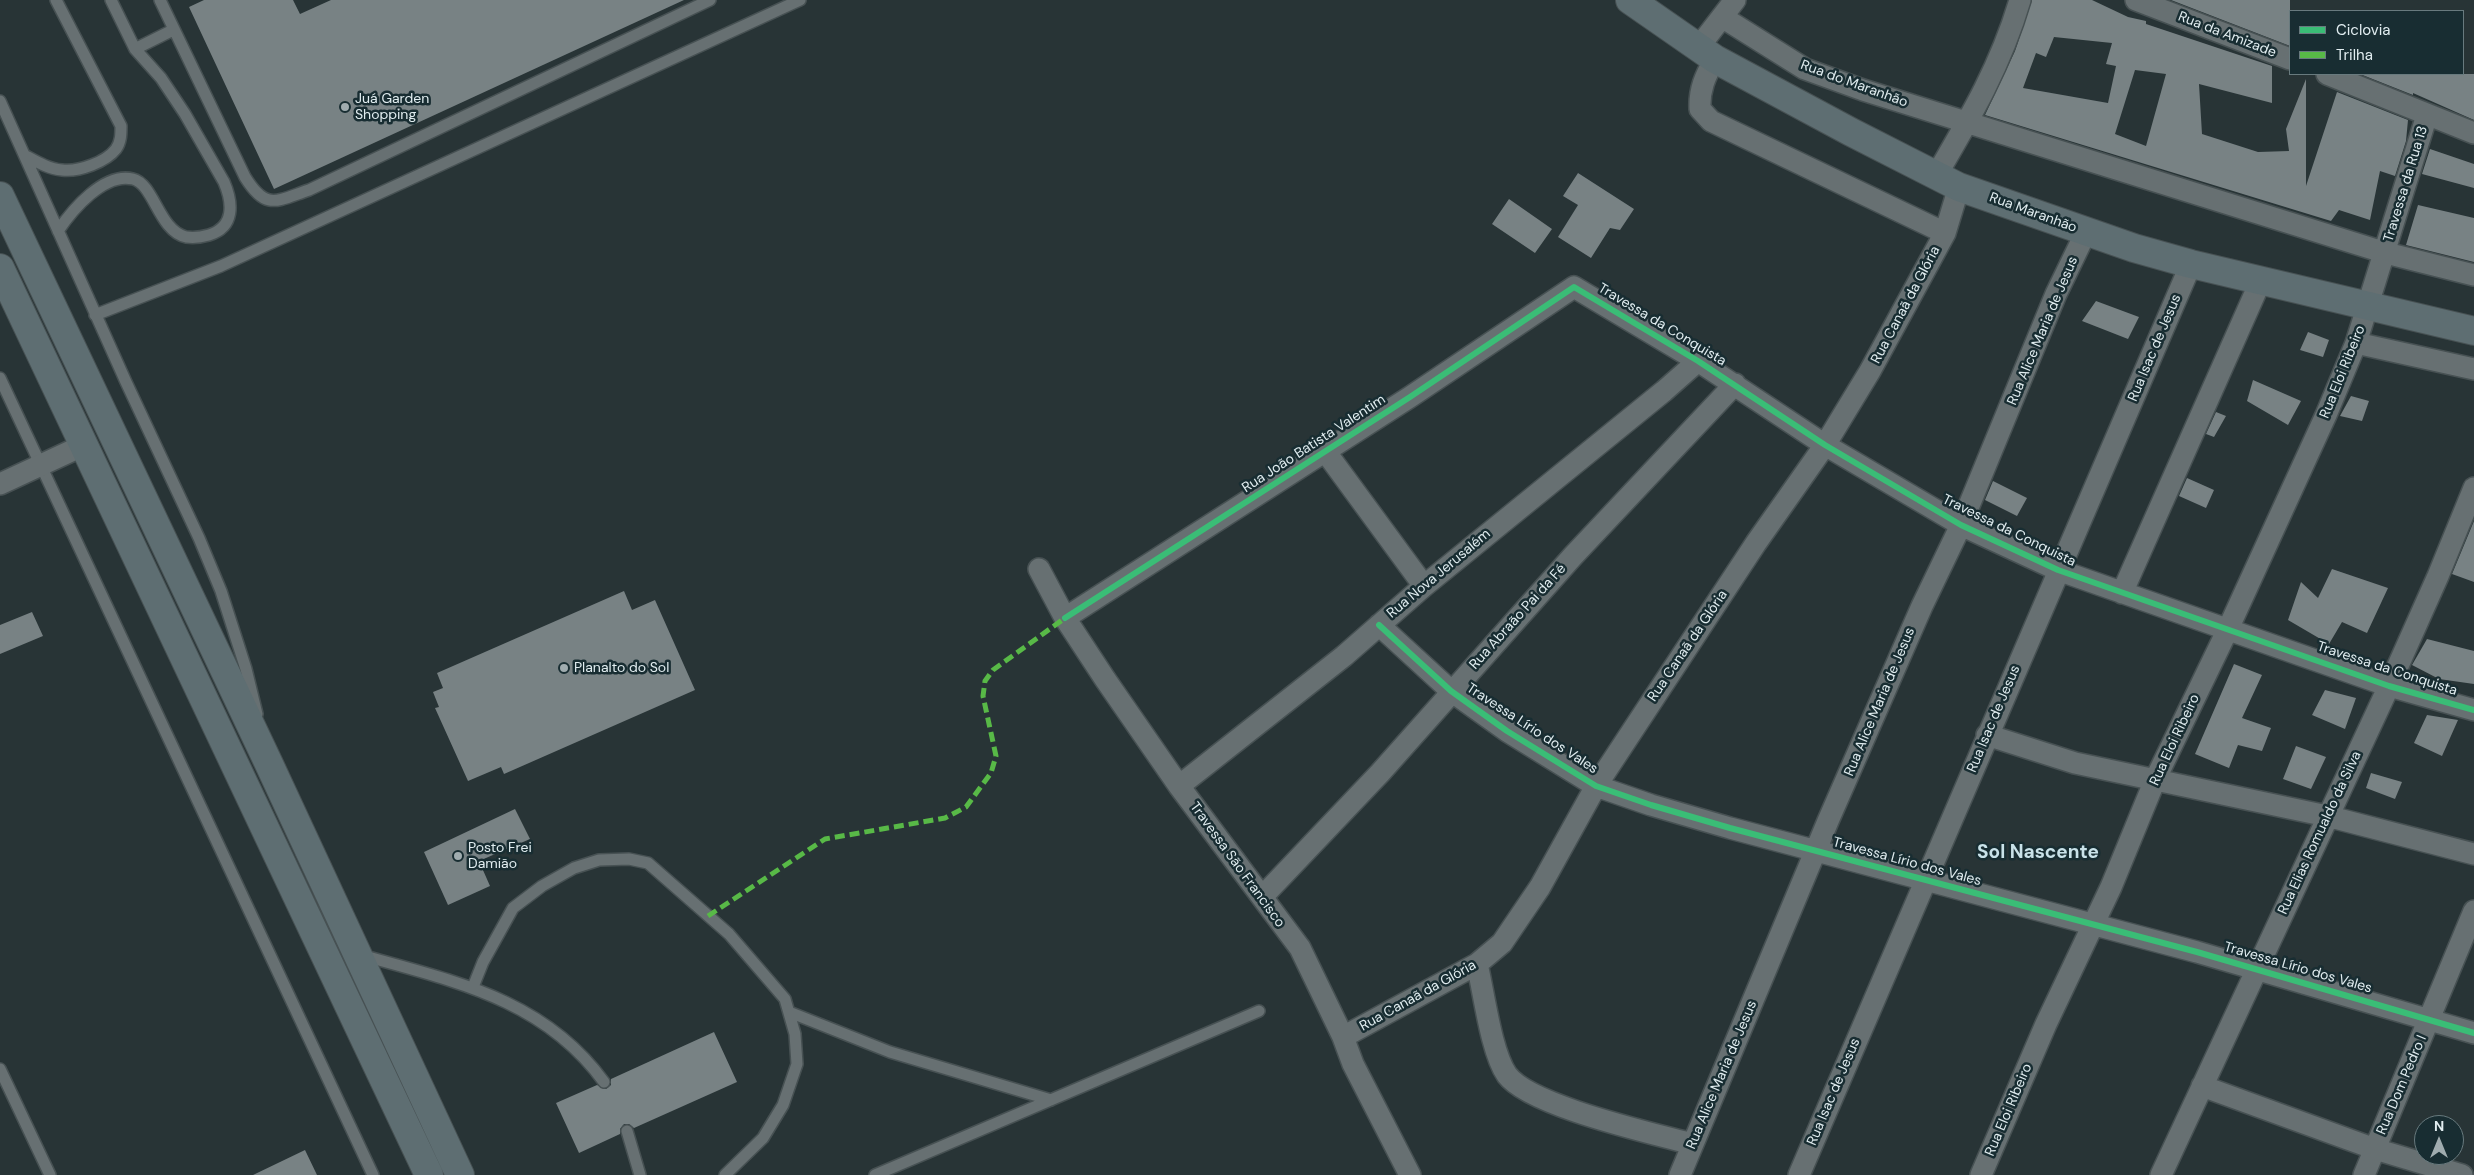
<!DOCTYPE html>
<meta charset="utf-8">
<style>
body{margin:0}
#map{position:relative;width:2474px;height:1175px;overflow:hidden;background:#283436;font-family:"DM Sans",sans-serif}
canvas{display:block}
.legend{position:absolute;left:2289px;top:10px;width:175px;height:65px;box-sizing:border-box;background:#182d32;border:1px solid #687a7e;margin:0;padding:6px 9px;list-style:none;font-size:15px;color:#e1edf0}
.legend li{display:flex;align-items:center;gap:10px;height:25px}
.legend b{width:25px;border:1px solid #687a7e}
.north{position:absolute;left:2414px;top:1115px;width:50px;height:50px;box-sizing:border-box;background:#182d32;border:1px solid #687a7e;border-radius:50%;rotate:0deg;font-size:14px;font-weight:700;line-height:20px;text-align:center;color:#e1edf0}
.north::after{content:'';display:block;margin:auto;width:18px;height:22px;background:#a0acaf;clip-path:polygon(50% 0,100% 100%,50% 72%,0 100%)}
</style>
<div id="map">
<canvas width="2474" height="1175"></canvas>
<ul class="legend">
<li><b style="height:6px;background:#3abd76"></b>Ciclovia</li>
<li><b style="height:6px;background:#58b947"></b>Trilha</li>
</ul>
<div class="north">N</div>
</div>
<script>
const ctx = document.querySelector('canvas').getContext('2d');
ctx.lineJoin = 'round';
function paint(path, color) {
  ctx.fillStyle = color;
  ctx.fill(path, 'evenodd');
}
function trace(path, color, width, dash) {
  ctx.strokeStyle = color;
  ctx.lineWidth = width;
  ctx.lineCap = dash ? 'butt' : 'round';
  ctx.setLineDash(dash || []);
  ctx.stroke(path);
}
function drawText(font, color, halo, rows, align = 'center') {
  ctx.font = font + ' "DM Sans",sans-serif';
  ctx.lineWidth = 5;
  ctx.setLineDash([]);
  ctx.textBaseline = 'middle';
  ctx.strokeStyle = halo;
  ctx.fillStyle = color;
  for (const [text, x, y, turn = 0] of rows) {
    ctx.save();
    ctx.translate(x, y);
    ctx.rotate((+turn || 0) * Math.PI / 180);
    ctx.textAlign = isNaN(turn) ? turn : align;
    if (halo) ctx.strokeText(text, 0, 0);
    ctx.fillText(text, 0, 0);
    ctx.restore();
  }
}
const building = new Path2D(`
 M204 0H293L300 14 331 0H684L274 189 189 7Z
 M2032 0H2092L2128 17 2146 21V24L2272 66V103L2199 84 2202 134 2258 152 2289 151 2286 129 2306 79V186L2337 92 2408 120 2406 141 2395 176 2380 171 2370 220 2339 210 2331 221 1985 115 2015 51ZM2054 37 2112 43 2106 64 2116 66 2108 103 2023 88 2036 53 2046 57ZM2135 70 2166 74 2146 146 2115 134Z
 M2171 0H2290V46Z
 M2360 74H2474V120L2413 93V95Z
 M2430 149 2474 164V188L2422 174Z
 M1578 173 1634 209 1620 230 1610 228 1591 258 1558 237 1578 205 1563 196Z
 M1509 199 1552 229 1535 253 1492 224Z
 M2418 205 2474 218V262L2406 245Z
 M2096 301 2139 317 2128 339 2082 321Z
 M2308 332 2329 340 2323 357 2300 350Z
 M2253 380 2301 401 2288 425 2247 401Z
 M2351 396 2369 401 2362 421 2340 416Z
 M2216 412 2226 416 2214 437 2206 434Z
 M2187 478 2214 490 2206 508 2179 496Z
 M1993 481 2027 498 2017 516 1985 500Z
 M2474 521V582L2452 574Z
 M2332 569 2388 588 2367 633 2342 622 2329 644 2288 620 2301 582 2318 598Z
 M624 591 632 610 655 600 695 690 504 774 501 767 468 781 435 708 439 707 433 692 443 688 437 673Z
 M32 612 43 636 0 654V625Z
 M2427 639 2474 651V684L2439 679 2412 665Z
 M2234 664 2262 675 2242 718 2271 728 2262 751 2238 745 2229 768 2195 754Z
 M2325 690 2356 698 2345 729 2312 715Z
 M2427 715 2458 720 2442 756 2414 743Z
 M2296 746 2326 757 2311 789 2283 779Z
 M2371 773 2402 782 2395 799 2366 788Z
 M515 809 530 839 479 861 490 886 448 905 424 852Z
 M714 1032 737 1082 634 1128 629 1124H624L620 1129V1134L579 1153 556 1103 597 1085 606 1089 611 1085V1079Z
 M305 1150 317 1175H253Z`);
const service = new Path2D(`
 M160 0 245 177C266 211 276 201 309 190L710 0
 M135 49 173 30
 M0 101 126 382 199 538 221 591 246 669 257 714
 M26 156C37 162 49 169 62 170 79 172 106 162 116 149 121 142 121 134 121 126L56 0
 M58 231C72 210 104 172 133 179 154 184 159 231 186 237 194 238 202 237 209 235 235 227 233 203 224 182L185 114 161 78 135 49 111 0
 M95 315 221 266 800 0
 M0 378 373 1175
 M361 955C453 981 544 999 604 1082
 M473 987 483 962 513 908 542 886 574 868 599 860 629 859 648 863 729 934 785 999 795 1034 797 1064 783 1105 763 1138 725 1175
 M789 1012 890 1052 1051 1100
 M0 1069 50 1175
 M627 1131 640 1175
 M875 1175 1259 1011`);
const minor = new Path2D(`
 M2136 0 2290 59
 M1722 17 1805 69 1863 90 2386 253 2474 275
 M1698 48 1735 0
 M1715 59C1705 76 1699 90 1700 109L1711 121 1945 233
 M2327 74 2474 133
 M1937 174C1971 116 2001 65 2020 0
 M2356 343 2474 369
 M1325 451 1424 586
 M0 484 84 445
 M1039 569 1065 618 1105 679 1179 786 1300 948 1343 1037 1353 1064 1410 1175
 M2122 593 2261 280
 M1065 618 1410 397 1574 287 1698 361 1825 445 1961 525 2058 570 2389 686 2474 710
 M1379 625 1451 691 1507 731 1596 786 1651 805 1730 828 2197 952 2474 1033
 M1987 735 2075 763 2327 816 2474 854
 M1179 786 1344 656 1424 586 1664 391 1698 361
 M1262 897 1380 773 1573 556 1735 384
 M1477 964C1484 993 1491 1052 1507 1075 1530 1106 1652 1133 1692 1144
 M1343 1037 1477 964 1502 943 1540 887 1596 786 1756 543 1825 445 1870 371 1945 233 1959 187
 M2202 1086 2375 1149 2462 1175
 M1680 1175 1828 821 1922 606 1961 525 2056 294 2086 232
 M1799 1175 2191 264
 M1981 1175 2046 1024 2111 887 2155 780 2228 629 2326 415 2356 343 2427 115
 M2161 1175 2389 686 2438 576 2474 488
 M2364 1175 2474 911`);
const trunk = new Path2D(`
 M1630 0 1715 59 1851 132 1959 187 2134 248 2191 264 2474 331
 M0 196 269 764 460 1175
 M0 268 429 1175`);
const quiet = new Path2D(`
 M708 916 825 839 945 818 966 807 991 773 996 756 983 696 985 681 993 670 1065 618`);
const cycleway = new Path2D(`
 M1065 618 1410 397 1574 287 1698 361 1825 445 1961 525 2058 570 2389 686 2474 710
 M1379 625 1451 691 1507 731 1596 786 1651 805 1730 828 2197 952 2474 1033`);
const markers = [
 [345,107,5,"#a0acaf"],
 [564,668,5,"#a0acaf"],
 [458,856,5,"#a0acaf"]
];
const streetNames = [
 ["Rua da Amizade",2227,35,21],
 ["Rua do Maranhão",1854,84,20],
 ["Travessa da Rua 13",2406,184,-73],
 ["Rua Maranhão",2033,213,20],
 ["Rua Canaã da Glória",1906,305,-62],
 ["Travessa da Conquista",1662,325,31],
 ["Rua Alice Maria de Jesus",2043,331,-67],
 ["Rua Isac de Jesus",2155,348,-67],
 ["Rua Eloi Ribeiro",2343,372,-68],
 ["Rua João Batista Valentim",1314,444,-33],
 ["Travessa da Conquista",2009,531,26],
 ["Rua Nova Jerusalém",1439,574,-40],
 ["Rua Abraão Pai da Fé",1518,617,-48],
 ["Rua Canaã da Glória",1688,646,-56],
 ["Travessa da Conquista",2387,669,18],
 ["Rua Alice Maria de Jesus",1880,702,-67],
 ["Rua Isac de Jesus",1994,719,-67],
 ["Travessa Lírio dos Vales",1532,729,33],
 ["Rua Eloi Ribeiro",2175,740,-65],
 ["Rua Elias Romualdo da Silva",2320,833,-65],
 ["Travessa Lírio dos Vales",1907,862,15],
 ["Travessa São Francisco",1237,865,54],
 ["Travessa Lírio dos Vales",2298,968,16],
 ["Rua Canaã da Glória",1418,996,-29],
 ["Rua Alice Maria de Jesus",1722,1075,-67],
 ["Rua Dom Pedro I",2402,1085,-67],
 ["Rua Isac de Jesus",1834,1092,-67],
 ["Rua Eloi Ribeiro",2009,1110,-67]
];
const poiNames = [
 ["Juá Garden",355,99],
 ["Shopping",355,115],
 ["Planalto do Sol",574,668],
 ["Posto Frei",468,848],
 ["Damião",468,864]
];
const districtNames = [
 ["Sol Nascente",2038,853]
];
paint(building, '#788284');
trace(service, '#475153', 14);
trace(minor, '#475153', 24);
trace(trunk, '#475153', 30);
trace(service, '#677072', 11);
trace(minor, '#677072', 21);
trace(trunk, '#5e6e72', 28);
trace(quiet, '#58b947', 5, [10, 5]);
trace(cycleway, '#3abd76', 6);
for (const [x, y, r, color] of markers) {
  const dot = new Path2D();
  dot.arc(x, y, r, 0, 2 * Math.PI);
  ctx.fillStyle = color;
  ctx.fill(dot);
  trace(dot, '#182d32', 2);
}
drawText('14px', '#e1edf0', '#182d32', streetNames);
drawText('14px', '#e1edf0', '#182d32', poiNames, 'left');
drawText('bold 19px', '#c9e2e9', '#182d32', districtNames);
</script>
